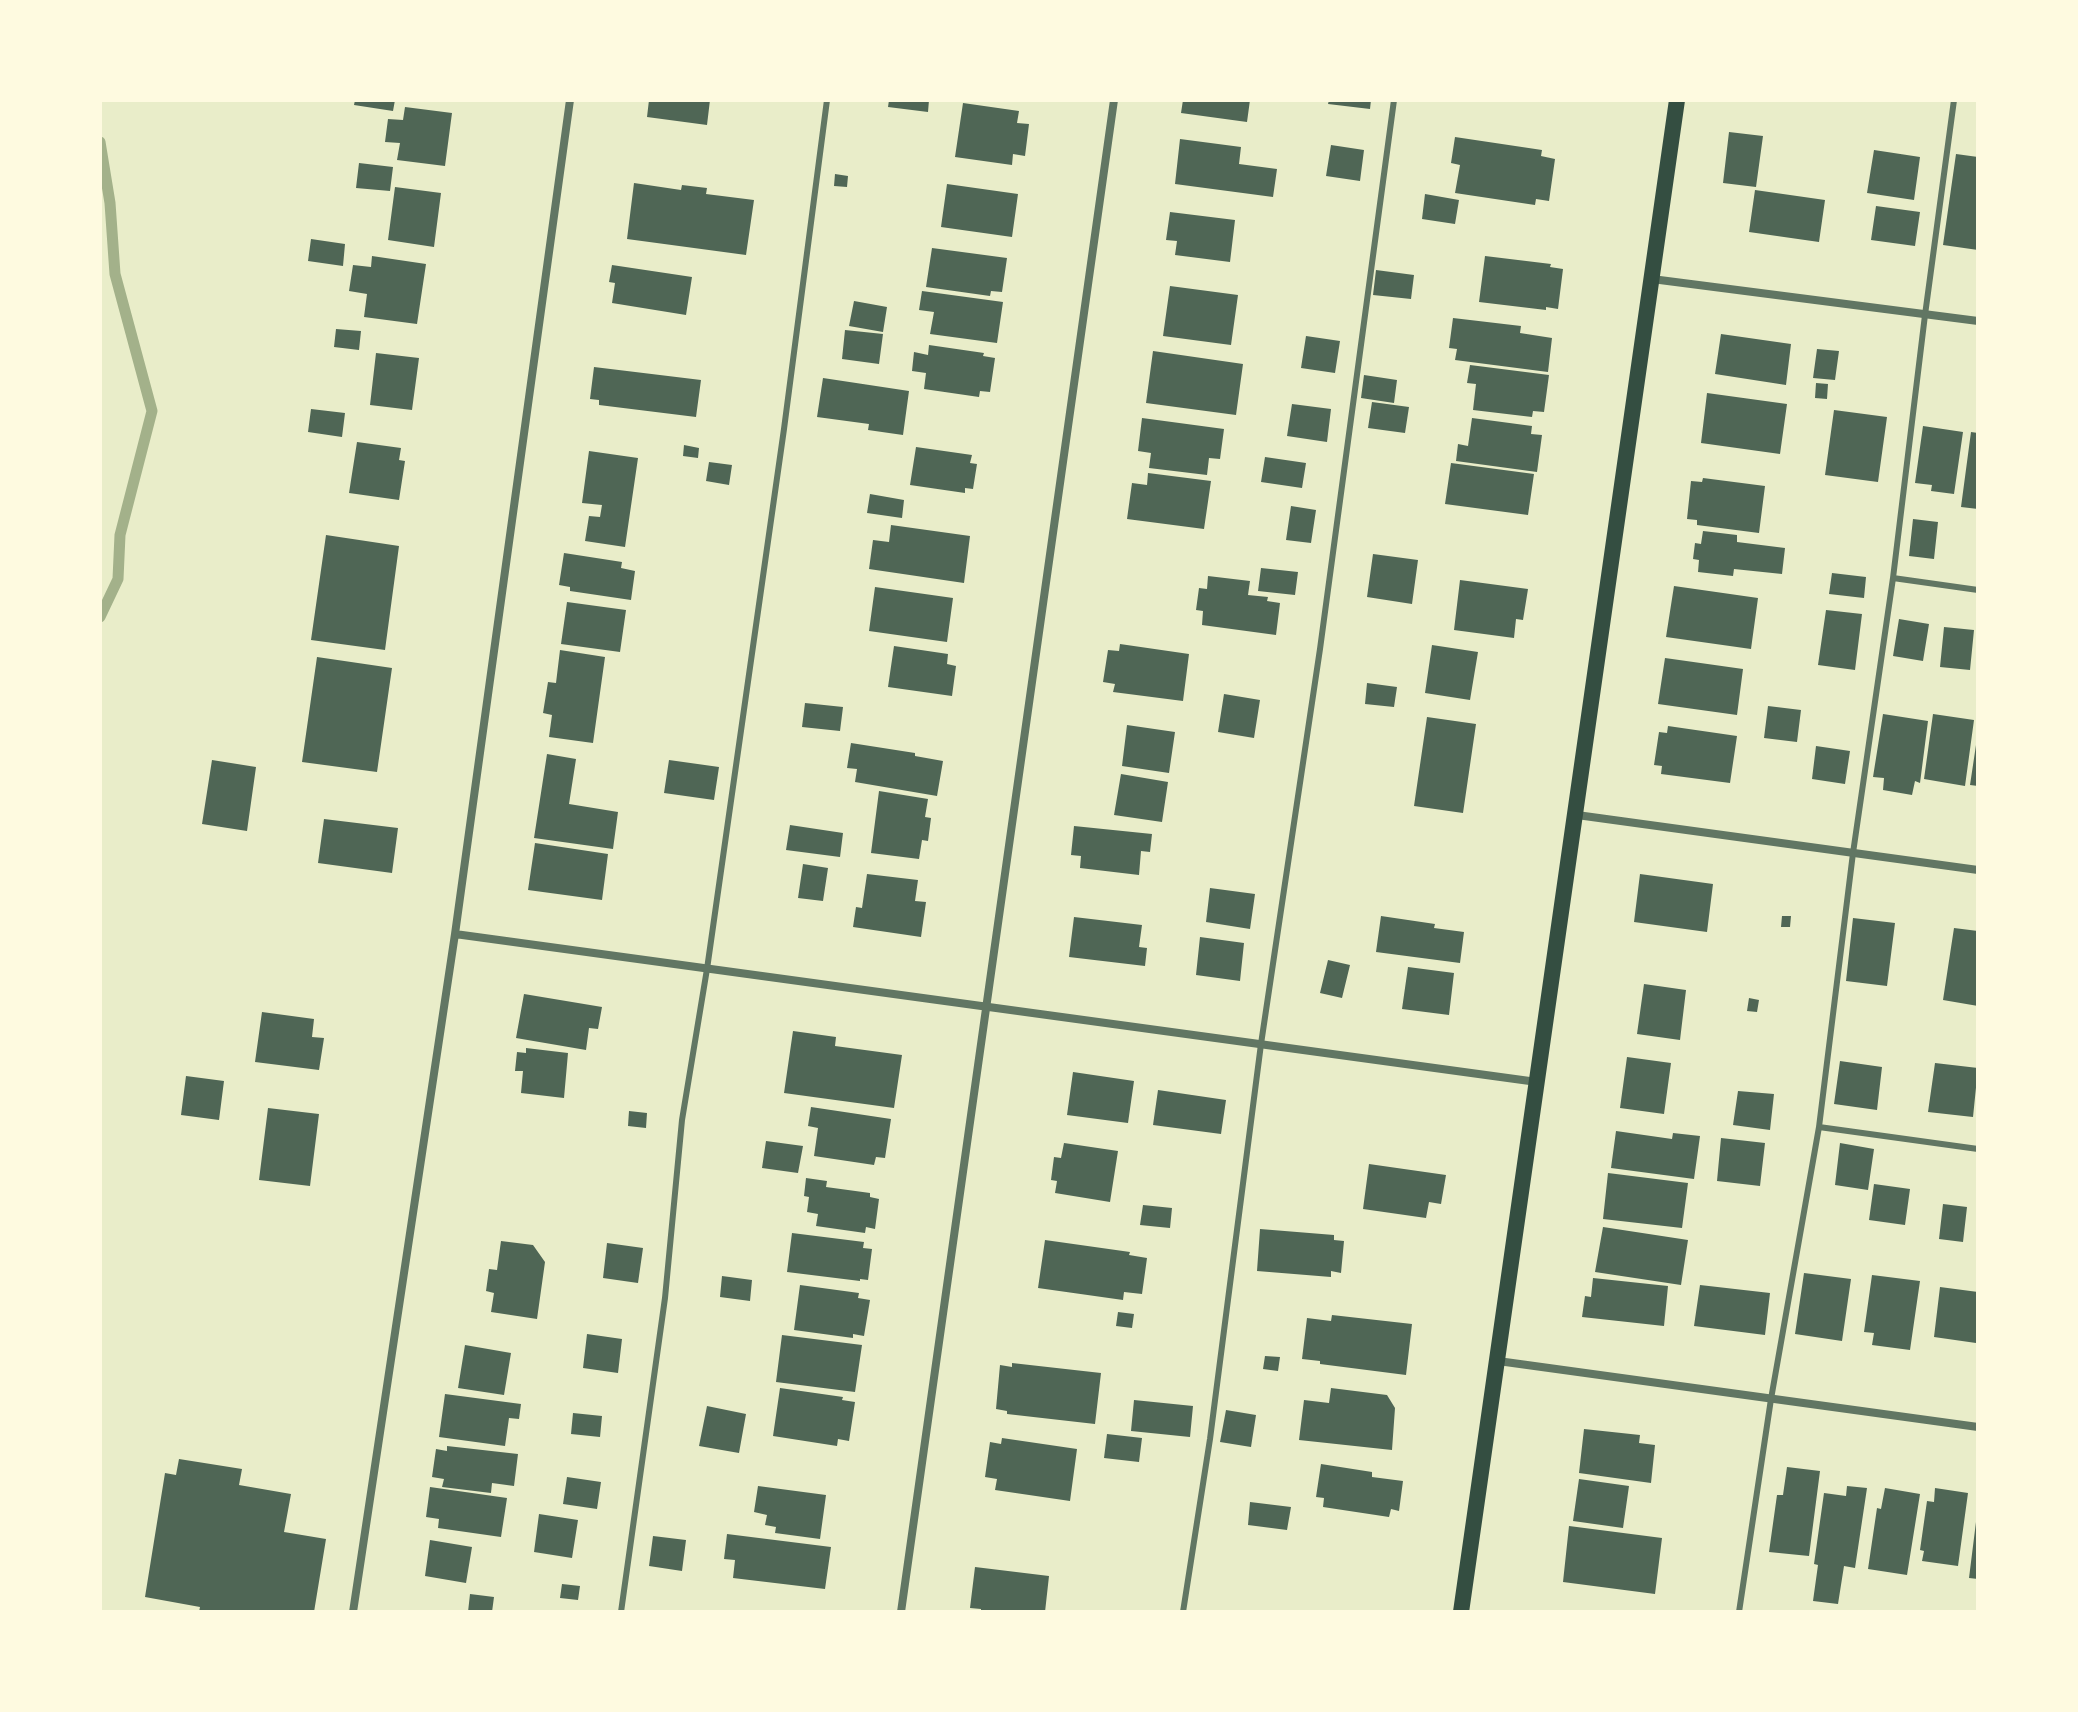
<!DOCTYPE html>
<style>
body{margin:0}
#map{position:relative;width:2078px;height:1712px;overflow:hidden;background:#e9edc9;font-family:Arial,sans-serif}
canvas{display:block}
.frame{position:absolute;inset:0;border:102px solid #fefae0;pointer-events:none}
</style>
<div id="map">
<canvas width="2078" height="1712"></canvas>
<div class="frame"></div>
</div>
<script>
const ctx = document.querySelector('canvas').getContext('2d');
ctx.lineJoin = 'round';
function trace(path, color, width, dash) {
  ctx.strokeStyle = color;
  ctx.lineWidth = width;
  ctx.lineCap = dash ? 'butt' : 'round';
  ctx.setLineDash(dash || []);
  ctx.stroke(path);
}
function paint(path, color) {
  ctx.fillStyle = color;
  ctx.fill(path, 'evenodd');
}
const stream = new Path2D(`
 M100 142 110 203 115 274 152 411 120 535 118 579 100 617`);
const building = new Path2D(`
 M355 100H395L393 111 354 105Z
 M649 100H710L707 125 647 117Z
 M889 100H929L928 112 888 107Z
 M1183 100H1250L1247 122 1181 113Z
 M1329 100H1371L1370 109 1328 104Z
 M963 103 1019 111 1017 123 1029 124 1025 156 1013 154 1012 165 955 157Z
 M405 107 452 113 445 166 397 160 400 143 385 142 388 119 403 120Z
 M1729 132 1763 136 1756 187 1723 183Z
 M1455 137 1542 150 1541 156 1555 159 1549 201 1536 199 1535 205 1455 193 1460 165 1451 163Z
 M1180 139 1241 147 1239 164 1277 169 1273 197 1175 184Z
 M1331 145 1364 150 1360 181 1326 176Z
 M1874 150 1920 157 1914 200 1867 193Z
 M1956 154 1978 157V250L1943 245Z
 M359 163 393 167 390 191 356 188Z
 M835 174 848 176 847 187 834 186Z
 M634 183 681 190 682 185 707 188 706 194 754 200 746 255 627 239Z
 M947 184 1018 194 1012 237 941 227Z
 M395 187 441 193 434 247 388 240Z
 M1755 190 1825 200 1819 242 1749 232Z
 M1425 194 1459 200 1455 224 1422 219Z
 M1876 206 1920 212 1915 246 1871 240Z
 M1170 212 1235 220 1230 262 1175 255 1177 241 1166 240Z
 M311 239 345 244 343 266 308 261Z
 M932 248 1007 258 1002 292 991 291 990 296 926 287Z
 M372 256 426 264 417 324 364 317 367 294 349 291 353 265 371 267Z
 M1485 256 1551 264 1550 267 1563 269 1558 309 1546 307V310L1479 302Z
 M612 265 692 277 686 315 612 303 615 283 609 282Z
 M1376 270 1414 275 1411 299 1373 295Z
 M1170 286 1238 295 1231 345 1163 336Z
 M922 291 1003 302 997 343 930 334 934 312 919 310Z
 M854 301 887 307 883 332 849 326Z
 M1453 318 1521 326 1520 333 1552 338 1548 372 1455 360 1457 349 1449 348Z
 M336 329 361 331 359 350 334 347Z
 M845 330 883 334 879 364 842 359Z
 M1721 334 1791 344 1786 385 1715 374Z
 M1306 336 1340 341 1335 373 1301 368Z
 M929 345 984 353 983 356 995 358 990 392 980 391 979 397 924 389 926 373 912 371 914 352 928 355Z
 M1817 349 1839 351 1835 380 1813 378Z
 M1153 351 1243 364 1236 415 1146 403Z
 M376 353 419 358 412 410 370 405Z
 M1470 365 1549 375 1544 412 1533 411 1532 417 1473 410 1476 384 1467 383Z
 M594 367 701 380 696 417 599 405V400L590 399Z
 M1364 375 1397 380 1394 403 1361 398Z
 M823 378 909 391 903 435 868 430 869 424 817 417Z
 M1816 383 1828 384 1827 399 1815 398Z
 M1707 393 1787 404 1780 454 1701 443Z
 M1372 402 1409 407 1405 433 1368 428Z
 M1292 404 1331 409 1327 442 1287 436Z
 M311 409 345 413 342 437 308 432Z
 M1834 410 1887 417 1878 482 1825 475Z
 M1142 418 1224 429 1220 459 1209 458 1207 475 1149 468 1151 453 1138 451Z
 M1472 418 1532 426 1531 434 1542 435 1537 472 1456 461 1458 444 1468 446Z
 M1923 426 1963 432 1954 494 1931 491 1932 485 1915 483Z
 M1971 432 1978 433V509L1961 507Z
 M357 442 401 448 399 460 405 461 399 500 349 493Z
 M684 445 699 448 698 458 683 456Z
 M916 447 972 455 970 463 977 464 973 489 965 488V493L910 485Z
 M589 451 638 458 625 547 585 541 589 516 600 517 602 505 582 503Z
 M1265 457 1306 463 1302 488 1261 482Z
 M709 462 732 465 729 485 706 481Z
 M1451 463 1534 474 1528 515 1445 504Z
 M1148 473 1211 481 1204 529 1127 519 1132 483 1147 485Z
 M1703 478 1765 486 1759 533 1697 525V520L1687 519 1691 481 1702 482Z
 M870 494 904 500 902 518 867 513Z
 M1291 506 1316 510 1311 543 1286 540Z
 M1913 519 1938 522 1934 559 1909 556Z
 M891 525 970 536 964 583 869 569 873 540 889 542Z
 M1703 531 1737 535V542L1785 548 1782 574 1734 569 1733 576 1698 572 1699 560 1693 559 1695 543 1701 544Z
 M326 535 399 546 385 650 311 640Z
 M564 553 622 562 621 568 635 571 631 600 570 591V587L559 585Z
 M1373 554 1418 560 1412 604 1367 597Z
 M1261 568 1298 572 1295 595 1258 591Z
 M1832 573 1866 577 1864 598 1829 594Z
 M1208 576 1250 581 1248 595 1268 597 1267 601 1280 603 1276 635 1202 625 1203 611 1196 610 1199 588 1207 589Z
 M1460 580 1528 589 1523 620 1516 619 1514 638 1454 630Z
 M1674 586 1758 598 1751 649 1666 637Z
 M875 587 953 598 947 642 869 631Z
 M567 602 626 610 620 652 561 644Z
 M1826 610 1862 614 1855 670 1818 665Z
 M1899 619 1929 624 1923 661 1893 656Z
 M1944 627 1974 630 1970 670 1940 667Z
 M1120 644 1189 654 1183 701 1113 692 1115 684 1103 682 1108 650 1119 651Z
 M1432 645 1478 652 1470 700 1425 693Z
 M894 646 948 654 947 664 956 666 952 696 888 687Z
 M560 650 605 657 593 743 549 737 552 715 543 713 548 682 556 683Z
 M317 657 392 668 377 772 302 762Z
 M1665 658 1743 669 1737 715 1658 704Z
 M1367 683 1397 687 1394 707 1365 704Z
 M1224 694 1260 700 1254 738 1218 732Z
 M805 703 843 707 840 731 802 727Z
 M1768 706 1801 710 1797 742 1764 738Z
 M1883 714 1928 721 1920 783 1915 781 1912 795 1883 790 1884 778 1873 777Z
 M1933 714 1974 720 1965 786 1924 779Z
 M1427 717 1476 724 1463 813 1414 806Z
 M1127 725 1175 732 1169 773 1122 766Z
 M1668 726 1737 736 1730 783 1661 774 1662 766 1654 765 1659 732 1667 733Z
 M851 743 915 753V756L943 761 937 796 855 782 857 769 847 768Z
 M1976 745H1978V786L1970 785Z
 M1816 746 1850 751 1845 784 1812 779Z
 M547 754 576 759 569 804 618 812 613 849 534 838Z
 M212 760 256 767 247 831 202 824Z
 M669 760 719 767 714 800 664 793Z
 M1121 774 1168 782 1162 822 1114 815Z
 M879 791 928 799 925 817 931 818 928 841 922 840 919 859 871 853Z
 M324 819 398 828 392 873 318 863Z
 M790 825 843 833 840 857 786 850Z
 M1074 826 1152 834 1150 852 1141 851 1139 875 1080 868 1081 856 1071 855Z
 M535 843 608 854 602 900 528 890Z
 M803 864 828 868 823 901 798 898Z
 M867 874 918 880 915 901 926 902 921 937 853 927 856 907 862 908Z
 M1640 874 1713 884 1707 932 1634 922Z
 M1210 888 1255 894 1250 929 1206 922Z
 M1381 916 1435 924 1434 928 1464 932 1460 963 1376 952Z
 M1782 916H1791L1790 927H1781Z
 M1074 917 1142 925 1139 947 1147 948 1145 966 1069 957Z
 M1853 918 1895 923 1887 986 1846 981Z
 M1954 928 1978 931V1006L1943 1000Z
 M1200 937 1244 943 1240 981 1196 975Z
 M1328 960 1350 965 1342 998 1320 993Z
 M1408 967 1454 973 1449 1015 1402 1009Z
 M1644 984 1686 990 1680 1040 1637 1034Z
 M524 994 602 1007 598 1029 589 1028 586 1050 516 1038Z
 M1749 998 1759 1000 1757 1012 1747 1011Z
 M262 1012 314 1019 312 1037 324 1038 319 1070 255 1062Z
 M793 1031 836 1037 835 1046 902 1055 894 1108 784 1093Z
 M526 1048 568 1053 564 1098 521 1093 523 1071H515L517 1052 526 1053Z
 M1627 1057 1671 1063 1664 1114 1620 1108Z
 M1840 1061 1882 1067 1877 1110 1834 1104Z
 M1935 1063 1978 1068 1973 1117 1928 1112Z
 M1073 1072 1134 1081 1128 1123 1067 1115Z
 M186 1076 224 1081 219 1120 181 1115Z
 M1158 1090 1226 1100 1221 1134 1153 1125Z
 M1738 1091 1774 1094 1770 1130 1733 1125Z
 M811 1107 891 1119 885 1158 876 1157 874 1165 814 1156 818 1128 808 1126Z
 M268 1108 319 1114 310 1186 259 1180Z
 M629 1111 647 1113 646 1128 628 1126Z
 M1616 1131 1672 1139 1673 1133 1700 1136 1694 1179 1611 1168Z
 M1721 1138 1765 1143 1760 1186 1717 1181Z
 M766 1141 803 1146 798 1173 762 1168Z
 M1064 1143 1118 1151 1110 1202 1055 1193 1057 1181 1051 1180 1054 1157 1061 1158Z
 M1840 1143 1874 1149 1868 1190 1835 1185Z
 M1369 1164 1446 1175 1441 1204 1429 1202 1426 1218 1363 1209Z
 M1608 1173 1688 1183 1682 1228 1603 1219Z
 M806 1178 827 1181 826 1187 870 1193V1197L879 1199 875 1229 866 1227 865 1233 816 1226 818 1214 807 1212 809 1197 804 1196Z
 M1874 1184 1910 1189 1905 1225 1869 1220Z
 M1943 1204 1967 1207 1963 1242 1939 1239Z
 M1143 1205 1172 1208 1170 1228 1140 1225Z
 M1603 1227 1688 1240 1681 1285 1595 1272Z
 M1260 1229 1334 1235V1240L1344 1241 1341 1273 1331 1271V1277L1257 1271Z
 M792 1233 864 1242 863 1248 872 1249 868 1280 860 1279V1281L787 1272Z
 M1045 1240 1130 1252 1129 1255 1147 1258 1142 1294 1124 1292 1123 1300 1038 1288Z
 M501 1241 533 1245 545 1262 537 1319 491 1312 494 1293 486 1291 489 1269 497 1270Z
 M607 1243 643 1248 638 1283 603 1278Z
 M1804 1273 1851 1279 1842 1341 1795 1334Z
 M1872 1275 1920 1281 1910 1350 1872 1345 1874 1333 1864 1332Z
 M722 1276 752 1280 750 1301 720 1297Z
 M1593 1278 1668 1286 1664 1326 1582 1317 1585 1296 1591 1297Z
 M800 1285 859 1293 858 1298 870 1300 864 1336 853 1334V1338L794 1330Z
 M1700 1285 1770 1293 1765 1335 1694 1326Z
 M1940 1287 1978 1292 1976 1343 1934 1337Z
 M1118 1312 1134 1314 1132 1328 1116 1326Z
 M1332 1315 1412 1324 1406 1375 1320 1364V1361L1302 1359 1307 1318 1331 1321Z
 M587 1334 622 1339 618 1373 583 1368Z
 M782 1335 862 1345 855 1392 776 1382Z
 M465 1345 511 1353 504 1395 458 1388Z
 M1265 1356 1280 1357 1278 1371 1263 1369Z
 M1012 1363 1101 1373 1095 1424 1007 1414V1411L996 1409 1000 1365 1012 1367Z
 M780 1388 843 1397 842 1400 855 1402 849 1441 838 1439 837 1446 773 1436Z
 M1331 1388 1387 1395 1395 1408 1392 1450 1299 1440 1304 1400 1329 1403Z
 M445 1394 521 1404 519 1419 509 1418 505 1446 439 1437Z
 M1134 1400 1193 1406 1190 1437 1131 1431Z
 M707 1406 746 1414 739 1453 699 1446Z
 M1226 1410 1256 1415 1251 1447 1220 1442Z
 M573 1413 602 1416 600 1437 571 1434Z
 M1584 1429 1640 1435 1639 1443 1655 1445 1651 1483 1579 1473Z
 M1107 1434 1142 1438 1139 1462 1104 1458Z
 M1002 1438 1077 1449 1070 1501 995 1490 997 1479 985 1477 990 1442 1001 1444Z
 M447 1446 518 1454 514 1486 492 1483 491 1493 442 1487 444 1479 432 1477 436 1449 447 1451Z
 M179 1459 242 1469 239 1485 291 1494 284 1532 326 1539 314 1612H199L200 1607 145 1597 165 1473 176 1475Z
 M1321 1464 1372 1472V1477L1403 1481 1399 1511 1391 1509 1389 1517 1323 1507 1324 1498 1316 1497Z
 M1787 1467 1820 1471 1809 1556 1769 1552 1777 1495H1783Z
 M567 1477 601 1482 597 1509 563 1504Z
 M1579 1479 1629 1486 1623 1528 1573 1521Z
 M758 1486 826 1495 820 1539 775 1533 776 1527 765 1525 767 1515 754 1512Z
 M1847 1486 1867 1488 1855 1568 1844 1566 1838 1604 1813 1601 1818 1565 1814 1564 1824 1493 1846 1496Z
 M430 1487 507 1498 501 1537 438 1528 439 1519 426 1517Z
 M1885 1488 1920 1494 1907 1575 1868 1569 1877 1508 1881 1509Z
 M1935 1488 1968 1493 1958 1566 1922 1561 1924 1551 1920 1550 1927 1501 1934 1502Z
 M1250 1502 1291 1507 1287 1530 1248 1525Z
 M539 1514 578 1520 572 1558 534 1552Z
 M1976 1522H1978V1579L1969 1578Z
 M1569 1526 1662 1538 1655 1594 1563 1582Z
 M727 1534 831 1547 825 1589 733 1578 735 1560 724 1559Z
 M653 1536 686 1540 682 1571 649 1566Z
 M430 1540 472 1547 466 1583 425 1576Z
 M975 1567 1049 1576 1045 1612H981V1609L970 1608Z
 M562 1584 580 1586 578 1600 560 1598Z
 M470 1594 494 1597 492 1612H468Z`);
const service = new Path2D(`
 M1893 578 1978 590
 M1819 1127 1978 1149
 M621 1612 665 1298 682 1120 707 969 784 429 827 100
 M1183 1612 1210 1439 1261 1044 1320 649 1394 100
 M1739 1612 1771 1399 1819 1127 1853 853 1893 578 1925 315 1954 100`);
const minor = new Path2D(`
 M1652 279 1978 321
 M1577 815 1978 870
 M455 934 1537 1082
 M1498 1361 1978 1427
 M353 1612 455 934 570 100
 M901 1612 1114 100`);
const secondary = new Path2D(`
 M1461 1612 1677 100`);
trace(stream, '#a3b18a', 11);
paint(building, '#4f6655');
trace(service, '#617663', 6);
trace(minor, '#617663', 8);
trace(secondary, '#344e41', 16);
</script>
